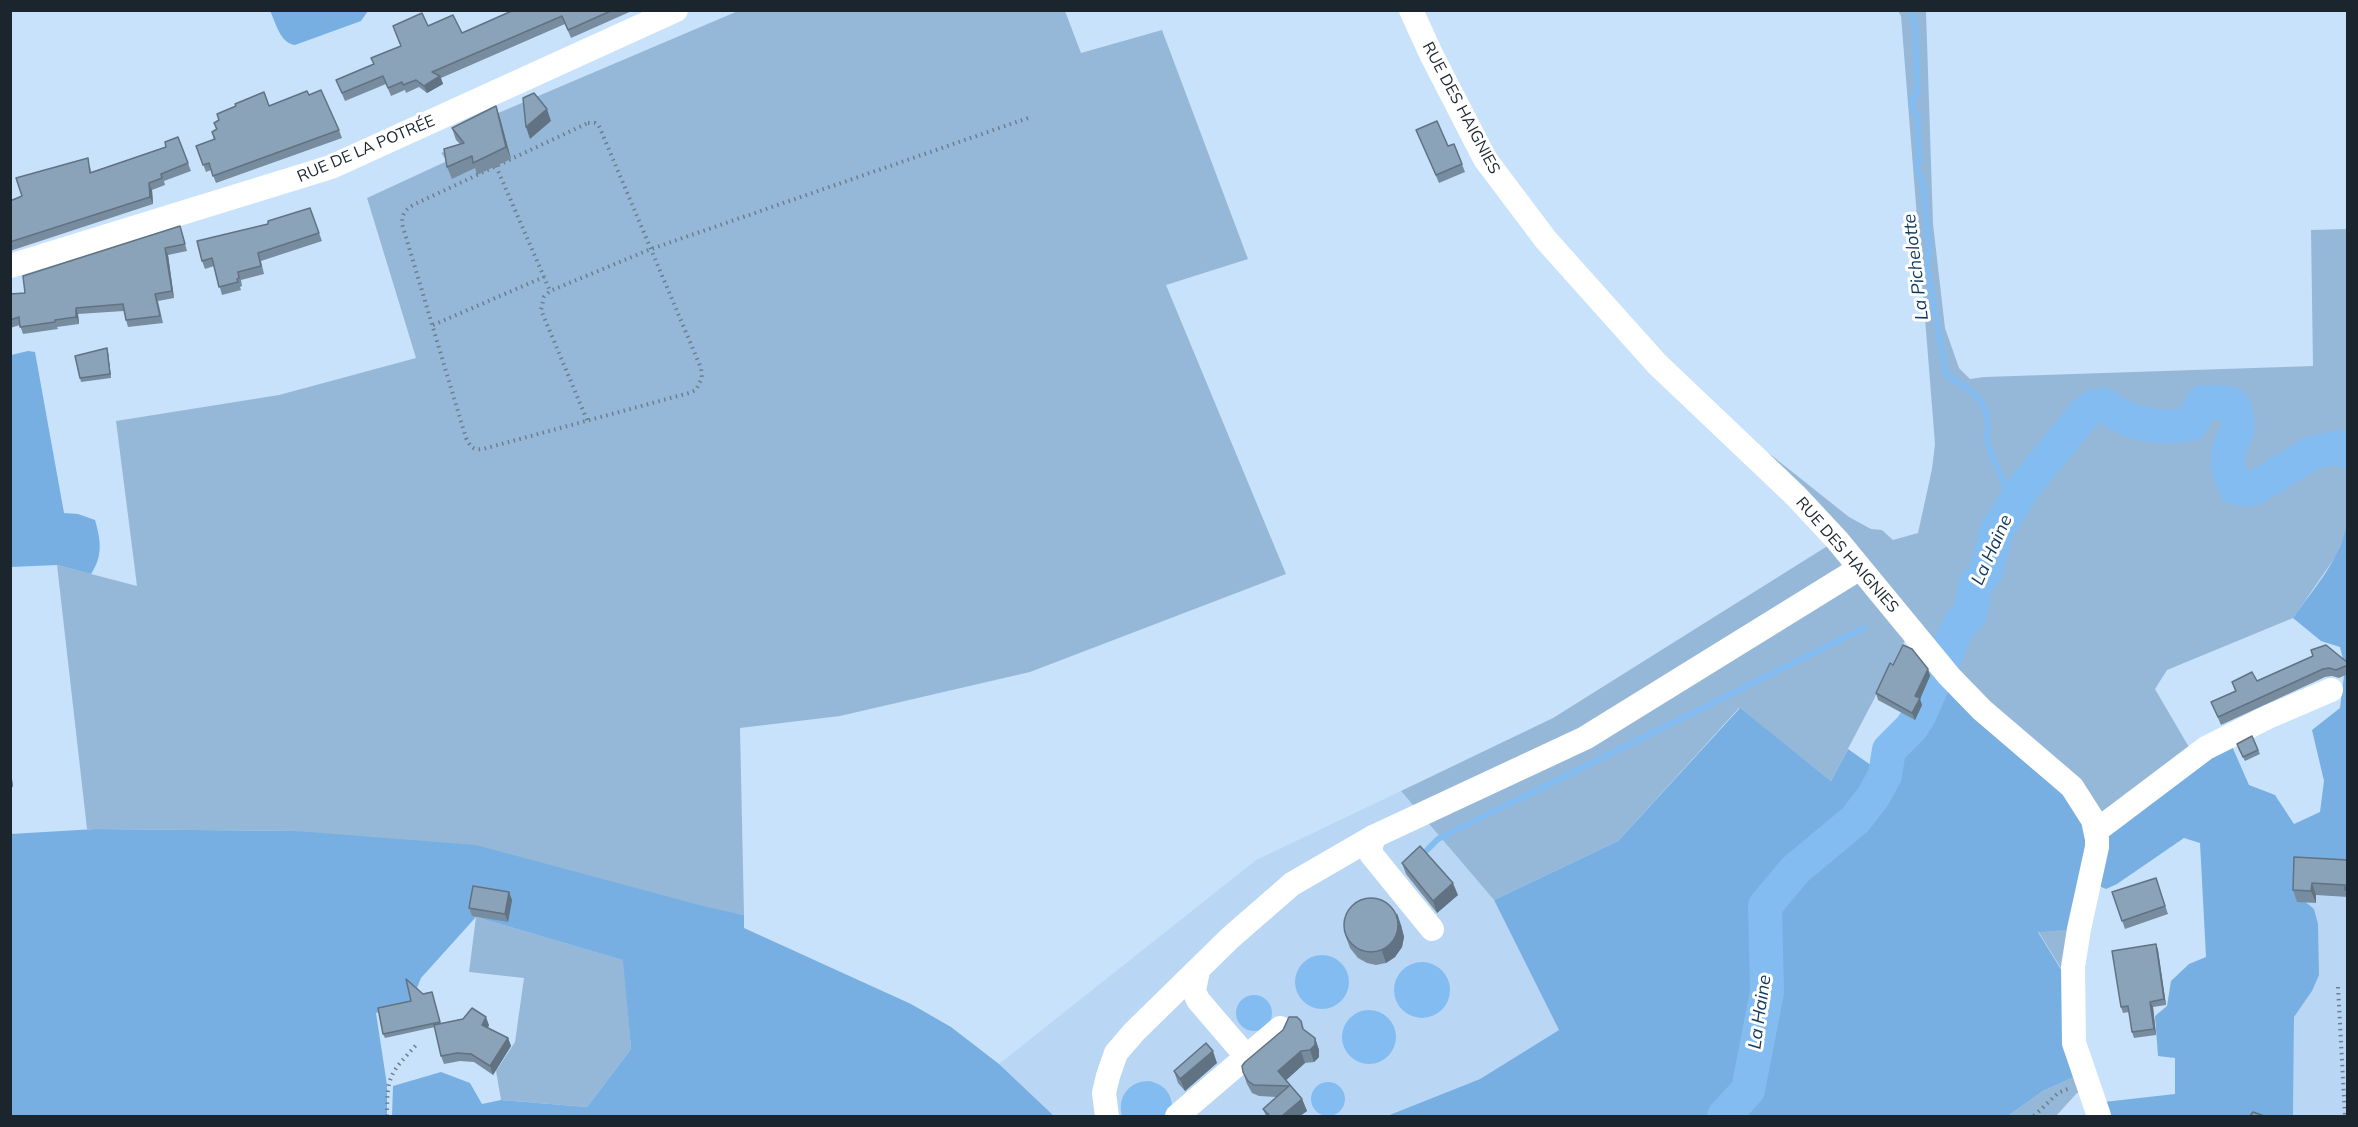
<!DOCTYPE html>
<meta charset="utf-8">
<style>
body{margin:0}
#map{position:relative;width:2358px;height:1127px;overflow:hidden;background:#c9e2fb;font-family:Mulish,sans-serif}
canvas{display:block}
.frame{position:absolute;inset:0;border:12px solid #1b252e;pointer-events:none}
</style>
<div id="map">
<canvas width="2358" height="1127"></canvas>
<div class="frame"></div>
</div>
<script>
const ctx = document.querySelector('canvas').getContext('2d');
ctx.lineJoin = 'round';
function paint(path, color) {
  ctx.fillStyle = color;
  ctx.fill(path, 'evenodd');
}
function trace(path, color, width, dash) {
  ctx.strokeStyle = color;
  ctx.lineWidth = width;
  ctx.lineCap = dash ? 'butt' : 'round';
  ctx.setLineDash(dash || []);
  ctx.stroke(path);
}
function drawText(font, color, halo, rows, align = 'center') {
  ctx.font = font + ' Mulish,sans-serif';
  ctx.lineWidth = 6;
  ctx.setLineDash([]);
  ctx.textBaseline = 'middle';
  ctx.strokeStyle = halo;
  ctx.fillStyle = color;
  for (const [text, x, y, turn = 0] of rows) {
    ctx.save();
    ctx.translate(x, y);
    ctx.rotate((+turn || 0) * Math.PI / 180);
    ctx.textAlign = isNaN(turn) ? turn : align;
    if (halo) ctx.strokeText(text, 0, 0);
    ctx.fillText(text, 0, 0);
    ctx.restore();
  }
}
const built = new Path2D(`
 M1401 791 1494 900 1559 1030 1480 1079 1387 1116H1054L999 1064 1256 860Z
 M2347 872V1116H2293L2294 1017 2312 991 2303 900Z`);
const green = new Path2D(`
 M738 11H1065L1081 53 1162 30 1248 259 1166 285 1286 574 1030 672 840 716 740 728 744 915 296 831 87 829 57 565 137 586 116 421 279 395 416 358 367 198 447 161 441 153 465 142 477 122Z
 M1898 11H1926L1933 224 1945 328 1959 368 1970 379 1984 377 2313 366 2311 230 2347 229 2348 521 2347 530 2336 556 2293 618 2167 670 2155 689 2200 766 2101 835 1750 445 1771 455 1849 517 1871 529 1882 530 1893 540 1918 533 1932 469 1935 444 1901 16Z
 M1837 540 1911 629 1831 781 1739 708 1618 841 1494 900 1401 791 1553 718Z
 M476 917 624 960 631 1049 587 1107 501 1100 496 1071 515 1042 524 978 469 972Z
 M2072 929 2067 978 2038 931Z
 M2074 1077 2085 1093H2077L2056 1116H2008L2043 1091Z`);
const forest = new Path2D(`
 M270 11H368L361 21 295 45C280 43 276 23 270 11Z
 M28 351 35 352 64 513 78 514 95 520C101 541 103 556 91 574L57 565 11 567V355Z
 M2347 521V872L2303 900 2314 909 2318 924 2319 975 2312 991 2294 1017 2293 1116H2108L2104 1102 2175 1094V1058L2158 1056 2155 1016 2167 1006 2171 981 2189 964 2206 957 2200 843 2184 838 2117 884 2106 889 2094 884 2101 835 2231 744 2249 785 2275 795 2294 824 2320 812 2324 781 2312 730 2340 708 2345 667 2340 647 2321 641 2293 618C2313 589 2343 557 2347 521Z
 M1941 677 2093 820 2079 929 2038 932 2073 989 2074 1077 2043 1091 2008 1116H1387L1480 1079 1559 1030 1494 900 1618 841 1740 708 1831 781 1848 749 1885 775 1888 774 1892 753 1924 717Z
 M95 829 296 831 476 845 707 907 744 915V928L911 1004 951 1027 999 1064 1054 1116H392L393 1086 441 1072 470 1083 482 1104 501 1100 587 1107 631 1049 623 960 476 917 421 978 410 1005 376 1013 387 1085V1116H11V834Z`);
const water = new Path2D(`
 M1295 982a27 27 0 1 1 54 0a27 27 0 1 1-54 0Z
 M1394 990a28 28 0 1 1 56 0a28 28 0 1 1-56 0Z
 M1236 1013a18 18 0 1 1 36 0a18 18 0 1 1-36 0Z
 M1342 1037a27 27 0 1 1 54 0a27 27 0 1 1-54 0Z
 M1149 1081C1168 1085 1175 1099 1171 1116H1122C1117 1097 1129 1081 1149 1081Z
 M1311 1099a17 17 0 1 1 34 0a17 17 0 1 1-34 0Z`);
const stream = new Path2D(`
 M1911 10 1915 24 1918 93 1912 98 1913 111 1918 115 1919 160 1917 168 1923 184 1928 237 1930 244 1927 266 1946 374C1966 389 1984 394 1988 421 1989 429 1985 436 1988 444 1992 460 2001 472 2005 488L2019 496
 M1427 850 1438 839 1864 628`);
const river = new Path2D(`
 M1724 1116 1748 1090 1767 992 1765 906 1795 870 1855 820 1873 797 1885 775 1889 750 1911 728 1919 716 1960 623 1970 615 1975 585 1986 571 1997 530 2025 486 2085 413 2093 407 2104 405C2130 425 2160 430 2191 424L2203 402H2221L2233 405C2247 435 2225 439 2228 465 2229 472 2233 481 2236 488L2251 490 2312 453 2337 447 2348 452`);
const path = new Path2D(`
 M71 10H90
 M588 123H595L599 126 701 368 702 378 696 390 689 393 483 449C472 450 471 447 466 438L402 224C402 214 405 210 413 205Z
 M496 166 550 291
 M433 325 544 277
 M587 420 541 310 544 297 550 291 651 249 1031 117
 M2338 987 2345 1116
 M387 1116C387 1074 390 1074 418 1043
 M2034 1116 2058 1093 2070 1088`);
const minor = new Path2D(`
 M1411 10 1431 54 1485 159 1546 240 1657 364 1796 496 1837 540 1949 676 1982 710 2072 787 2093 820 2097 839V847L2079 929 2073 967 2074 1043 2099 1116
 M10 266 331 167 676 10
 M2096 831 2206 748 2268 717 2331 690
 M1375 836 1371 845V854L1432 929
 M1198 970 1194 991 1198 1000 1246 1056
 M1107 1116 1104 1093 1108 1076 1116 1053 1134 1032 1230 938 1292 884 1375 836 1585 738 1860 568
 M1177 1116 1280 1028`);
const wall = new Path2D(`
 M514 10H634L571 38 565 24 441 78 443 84 427 93 419 87 406 93 405 90 391 96 386 84 345 101 336 80 374 64 401 46 428 26 462 33Z
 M309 95 339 130 342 138 216 183 211 170 206 172 196 146 214 140 212 132 216 129 214 123 219 120 217 114 269 106Z
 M496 106 500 118 511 159 477 175 475 168 452 179 447 167 460 144 456 140 452 128Z
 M1416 130 1448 146 1462 164 1465 172 1439 183Z
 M178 137 191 171 164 181 165 185 152 190 153 204 10 251V201L90 166 91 172 166 147Z
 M310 208 322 241 261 261 264 274 241 280 242 286 240 287 241 290 222 295 214 266 205 269 202 261 268 224Z
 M180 226 187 251 168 255 174 298 158 301 163 323 128 327 126 320 124 311 78 314 79 324 57 327 58 329 23 334 20 325 10 328V294L25 293Z
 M108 352 111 378 81 382 80 378Z
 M2348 663V674L2339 678 2332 676 2325 677 2221 725 2211 702 2235 691 2232 682 2257 681Z
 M1893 665 1928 669 1930 676 1920 699 1922 705 1915 720 1878 700 1876 693Z
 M2252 736 2260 754 2245 761 2238 748Z
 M10 763 13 787H10Z
 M2348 860V897L2316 895V903L2297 902 2293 890Z
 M1402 863 1458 895 1437 913 1406 874Z
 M2156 878 2168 914 2125 929 2112 892Z
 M509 892 512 900 508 922 472 916 469 908Z
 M1401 925 1404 937 1402 947 1395 957 1386 963 1376 965 1367 963 1358 958 1350 948 1346 937Z
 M2156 944 2158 950 2166 1005 2153 1007 2156 1035 2134 1038 2132 1032 2129 1012 2123 1013 2121 1007Z
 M432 992 441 1024 489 1025 488 1028 508 1038 511 1046 493 1075 474 1062 460 1061 444 1064 441 1056 435 1027 385 1038 383 1034 411 1001 423 994Z
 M1305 1030 1315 1038 1319 1050V1057L1314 1062 1305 1063 1286 1080 1302 1099 1307 1111 1300 1116H1266L1263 1109 1276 1097 1259 1096 1252 1093 1247 1084 1243 1072Z
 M1217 1063 1185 1091 1178 1083 1174 1071Z`);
const shadedWall = new Path2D(`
 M440 76 443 84 427 93 424 86Z
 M496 106 500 118 511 159 506 147Z
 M547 109 551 121 530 139 526 127Z
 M149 183 152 190 153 204 150 197Z
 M165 248 168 255 174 298 172 291Z
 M76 308 78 314 79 324 76 317Z
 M107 348 108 352 111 378 110 374Z
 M1928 669 1930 676 1920 699 1922 705 1915 720 1912 713 1915 696Z
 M10 763 13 787 10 779Z
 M1453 883 1458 895 1437 913 1433 901Z
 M2312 883 2316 895V903L2311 891Z
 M509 892 512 900 508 922 505 914Z
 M1397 913 1401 925 1404 937 1402 947 1395 957 1386 963 1382 951Z
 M2156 944 2158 950 2166 1005 2164 999Z
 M2150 1002 2153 1007 2156 1035 2154 1029Z
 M486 1017 489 1025 485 1033 482 1025Z
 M508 1038 511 1046 493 1075 490 1066Z
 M1315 1038 1319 1050V1057L1314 1062 1310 1050Z
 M1213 1051 1217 1063 1185 1091 1180 1079Z
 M1301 1051 1305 1063 1283 1083 1278 1071Z
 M1302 1099 1307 1111 1300 1116H1282Z`);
const building = new Path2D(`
 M514 10H613L568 30 562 16 432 72 440 76 424 86 416 80 403 85 402 82 388 88 383 76 342 93 336 80 374 64 371 58 401 46 393 26 422 13 428 26 453 15 462 33Z
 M321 90 339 130 213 176 209 163 203 165 196 146 215 139 212 132 217 129 214 123 219 120 217 114 236 106 235 104 264 92 269 106 307 91 309 95Z
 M534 93 547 109 526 127 523 98Z
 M496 106 506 147 473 163 472 156 447 167 444 149 464 143 452 128Z
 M1437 121 1448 146 1454 144 1462 164 1436 175 1416 130Z
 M178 137 188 163 161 174 162 178 149 183 150 197 10 242V201L22 196 16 178 88 158 90 173 166 147 165 142Z
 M310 208 319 233 258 253 261 266 238 272 239 278 237 279 238 282 219 287 212 258 202 261 197 241 268 224V221Z
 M180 226 185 244 165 248 172 291 155 294 160 316 126 320 123 304 76 308V317L55 320V322L20 327 19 317 10 320V294L25 293 23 276Z
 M107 348 110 374 80 378 75 356Z
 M1903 645 1912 649 1928 669 1915 696 1920 698 1912 713 1876 693 1890 663 1893 665Z
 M2326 645 2348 663V665L2336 670 2329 668 2323 669 2218 717 2211 702 2236 691 2232 682 2252 672 2257 681 2313 656 2311 650Z
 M2252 736 2258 750 2243 757 2237 744Z
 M1420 846 1453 883 1433 901 1402 863Z
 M2294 857 2348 860V890H2345V885L2312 883 2311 891 2293 890Z
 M2156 878 2165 906 2122 921 2112 892Z
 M473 886 509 892 505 914 469 908Z
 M1344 925a27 27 0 1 1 54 0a27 27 0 1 1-54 0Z
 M2156 944 2164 999 2150 1002 2154 1029 2132 1032 2128 1006 2121 1007 2112 951Z
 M406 979 423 994 432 992 440 1022 383 1034 378 1008 411 1001Z
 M472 1008 486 1017 482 1025 508 1038 490 1066 471 1054 457 1053 441 1056 434 1025 463 1019Z
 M1289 1017H1297L1301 1021 1303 1029 1315 1038V1045L1310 1050 1301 1051 1278 1071 1302 1099 1282 1116H1270L1263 1109 1289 1086 1254 1085 1248 1081 1243 1072 1242 1066 1245 1062 1283 1030Z
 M1206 1043 1213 1051 1180 1079 1174 1071Z
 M2253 1112 2264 1116H2250Z`);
const streetNames = [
 ["RUE DES HAIGNIES",1461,108,62],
 ["RUE DE LA POTRÉE",366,149,-23],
 ["RUE DES HAIGNIES",1847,555,49]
];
const waterNames = [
 ["La Pichelotte",1916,267,-97],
 ["La Haine",1992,550,-66],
 ["La Haine",1760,1012,-82]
];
paint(built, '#b9d7f5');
paint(green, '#96b8d8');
paint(forest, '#77afe3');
paint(water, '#83bcf0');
trace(stream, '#83bcf0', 6);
trace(river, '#83bcf0', 34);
trace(path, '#6c7d8d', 4, [1.5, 4.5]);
trace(minor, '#fff', 24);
paint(wall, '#788c9f');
paint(shadedWall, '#617282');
paint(building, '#8ba3b9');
trace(building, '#617282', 1.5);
drawText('16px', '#1b252e', '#fff', streetNames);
drawText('italic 18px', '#0f395c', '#fff', waterNames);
</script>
